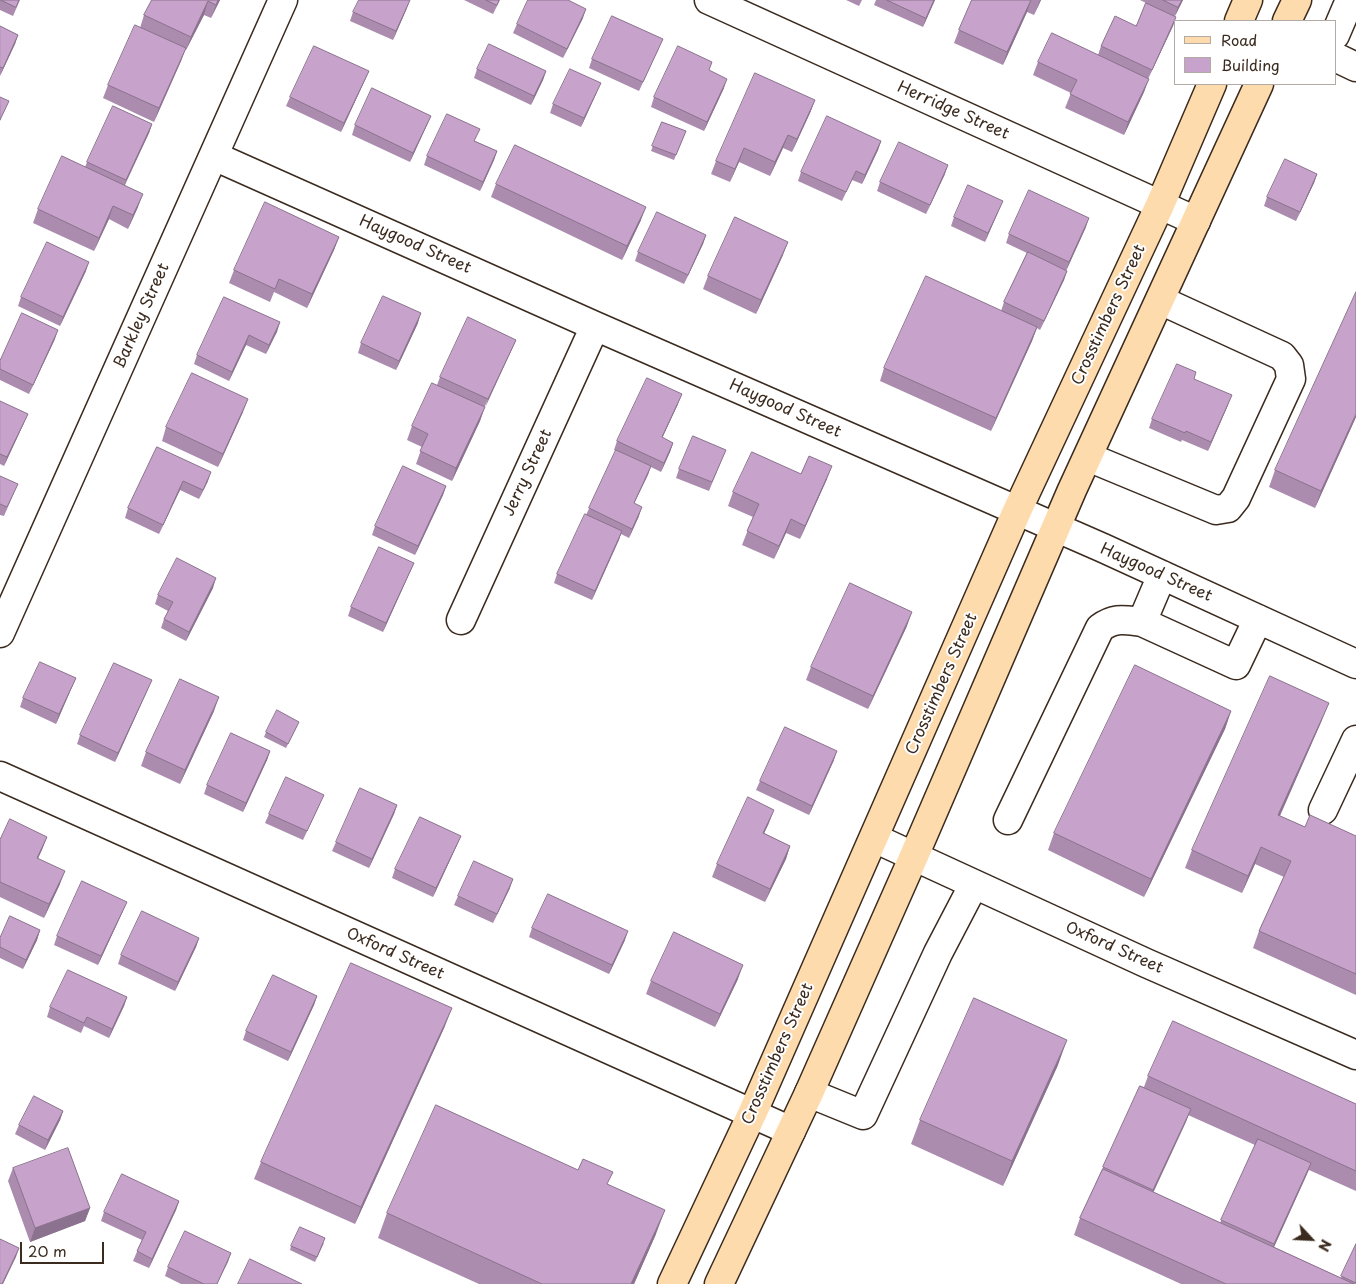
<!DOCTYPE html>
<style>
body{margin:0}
#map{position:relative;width:1356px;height:1284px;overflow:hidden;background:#fff;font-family:"Playpen Sans",sans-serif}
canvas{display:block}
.legend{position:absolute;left:1174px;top:20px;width:162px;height:65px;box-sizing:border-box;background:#fff;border:1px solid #b1aaa5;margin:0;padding:6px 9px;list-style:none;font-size:15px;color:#3b2a1e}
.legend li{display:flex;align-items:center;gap:10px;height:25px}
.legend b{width:25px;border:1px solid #b1aaa5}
.north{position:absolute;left:1286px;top:1214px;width:50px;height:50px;-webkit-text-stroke:4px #fff;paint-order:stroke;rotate:115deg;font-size:14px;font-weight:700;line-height:20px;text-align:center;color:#3b2a1e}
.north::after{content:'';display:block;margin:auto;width:18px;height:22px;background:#3b2a1e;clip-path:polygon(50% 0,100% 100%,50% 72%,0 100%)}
.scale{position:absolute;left:20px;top:1242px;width:84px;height:22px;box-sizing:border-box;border:2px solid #3b2a1e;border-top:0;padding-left:6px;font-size:15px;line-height:18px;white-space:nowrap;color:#3b2a1e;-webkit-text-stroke:4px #fff;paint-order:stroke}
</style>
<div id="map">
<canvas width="1356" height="1284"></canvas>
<ul class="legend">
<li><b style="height:6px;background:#fedbac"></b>Road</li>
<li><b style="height:14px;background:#c7a3cb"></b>Building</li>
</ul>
<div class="north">N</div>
<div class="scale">20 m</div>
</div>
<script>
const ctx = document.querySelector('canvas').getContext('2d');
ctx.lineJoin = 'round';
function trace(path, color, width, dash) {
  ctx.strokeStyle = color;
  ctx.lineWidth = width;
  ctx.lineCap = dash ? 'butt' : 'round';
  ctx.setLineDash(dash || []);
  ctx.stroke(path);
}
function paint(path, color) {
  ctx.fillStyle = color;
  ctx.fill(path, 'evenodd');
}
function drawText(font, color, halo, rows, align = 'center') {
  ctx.font = font + ' "Playpen Sans",sans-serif';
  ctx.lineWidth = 4;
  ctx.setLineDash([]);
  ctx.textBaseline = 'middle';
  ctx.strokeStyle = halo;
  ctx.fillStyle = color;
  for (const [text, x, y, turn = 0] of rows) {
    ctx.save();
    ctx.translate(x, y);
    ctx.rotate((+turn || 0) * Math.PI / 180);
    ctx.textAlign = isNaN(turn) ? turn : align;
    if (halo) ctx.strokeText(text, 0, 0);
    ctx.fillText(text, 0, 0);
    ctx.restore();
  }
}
const minor = new Path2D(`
 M709 0 1196 221
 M1335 35 1350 0
 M1335 57 1356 67
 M214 156 595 326 1103 548 1356 664
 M1088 457 1216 510 1228 508 1236 498 1291 379 1289 365 1282 356 1160 300
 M1162 575 1142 622 1236 665 1258 619
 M461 620 595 326
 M0 633 283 0
 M0 776 791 1131
 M1323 810 1356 740
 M1008 820 1100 628C1115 617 1124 620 1142 622
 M874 838 1146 963 1356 1055
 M809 1093 863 1115 938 953 974 884`);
const major = new Path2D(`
 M1239 21 1248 0
 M1287 21 1297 0
 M672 1284 752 1114 1017 511 1160 205 1212 84
 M719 1284 809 1093 914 856 1072 490 1259 84`);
const wall = new Path2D(`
 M0 0H20L13 16 0 10Z
 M152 0H220L211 18 204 15 186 50H185L181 61 154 122 103 98 108 85 140 28 144 15Z
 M464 0H500L493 14Z
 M846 0H862L859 6Z
 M876 0H935L923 27 874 5Z
 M972 0H1041L1034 15 1027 12 1003 65 954 43 959 30Z
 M1140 0H1183L1175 16 1173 26 1148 79 1144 92 1124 135 1065 108 1071 93 1033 75 1038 62 1098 55 1101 46 1136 26 1146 3Z
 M407 8 393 40 350 21 353 12Z
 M583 18 563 58 513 33 517 24Z
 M0 26 18 35 15 44 0 76Z
 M659 48 639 91 589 68 592 59Z
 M477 69 546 71 543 80 531 105 474 78Z
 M369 71 365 80 341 132 286 106 290 97Z
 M724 88 704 131 651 107 654 97Z
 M597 92 581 127 550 113 553 104Z
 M815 100 810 113 792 152 783 148 770 176 739 162 730 182 711 174 716 161Z
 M431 116 427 125 410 162 352 135 355 125Z
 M662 122 686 131 674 160 651 151Z
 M152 124 149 133 125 185 138 207 128 229 109 219 94 251 33 223 38 209 85 167 87 162Z
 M475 141 497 151 494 160 480 191 424 165 427 156Z
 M881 141 878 150 862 184 852 180 842 201 798 181 801 172Z
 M945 174 926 214 877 191 880 182Z
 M1317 174 1314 183 1296 221 1264 206 1267 197Z
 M496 184 641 220 622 260 491 197Z
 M999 210 985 242 951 226 954 217Z
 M1086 227 1066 271H1067L1064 280 1040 330 1037 328 1032 341 991 431 880 381 884 368 1001 311 1004 302 1027 253 1006 243 1009 234Z
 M706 235 703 244 684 284 635 261 638 252Z
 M339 237 334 250 307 308 274 292 270 302 229 283 234 270Z
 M783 255 756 314 703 289 708 276Z
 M86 271 60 326 18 306 21 297Z
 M280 322 266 354 246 345 229 381 194 364 197 355Z
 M418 323 396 370 358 353 361 343Z
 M55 339 29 394 0 380V361Z
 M516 340 512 349 484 408 480 421 452 481 416 464 422 447 407 440 412 426 437 385 440 377Z
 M1194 379 1228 405 1208 451 1182 440 1181 442 1149 428 1152 419Z
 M0 401 24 423 4 466 0 464Z
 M678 404 662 438 673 443 670 452 661 472 651 467 634 503 639 516 629 538 621 534 592 600 554 583 557 574 586 515 616 451 614 450 617 441Z
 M243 412 218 467 162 441 166 427Z
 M1356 417 1315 508 1269 487 1275 470Z
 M157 447 208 481 199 499 180 490 159 534 125 518 128 508Z
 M722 459 709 491 676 478 679 469Z
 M801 474 827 479 800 539 786 533 774 559 742 545 753 517 728 506 733 492Z
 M0 476 14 493 4 516 0 515Z
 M446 486 443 495 415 555 372 535 375 526Z
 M414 563 410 572 383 632 348 616 351 607Z
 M213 588 186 641 161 628 164 619 168 611 155 604 158 595Z
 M907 626 868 709 806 680 811 667Z
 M76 678 72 687 56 724 20 707 23 698Z
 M148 689 115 762 77 744 80 735Z
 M214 711 180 784 141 766 146 752Z
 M1231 711 1225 729 1144 897 1048 850 1054 833Z
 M1322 720 1280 816 1305 827 1356 836V995L1253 948 1259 931 1284 877 1255 864 1242 893 1185 868 1192 850Z
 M297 726 286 748 264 737 266 732Z
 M270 751 267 760 243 812 204 794 207 785Z
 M834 760 809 815 756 790 760 781Z
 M320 804 303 840 265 823 269 814Z
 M397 805 394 814 369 868 332 851 336 842Z
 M769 823 764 833 790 846 786 859 765 902 712 877 717 864Z
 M461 836 457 845 433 897 392 878 395 869Z
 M47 837 38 858 60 884 44 918 0 897V840Z
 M510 888 493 923 454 905 458 896Z
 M123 911 98 965 54 945 57 936Z
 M532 928 625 940 609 974 529 937Z
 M40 930 37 940 23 969 0 958V938Z
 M199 938 196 947 175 991 118 964 121 955Z
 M738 979 715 1027 646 994 651 981Z
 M317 996 314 1005 288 1061 243 1040 246 1031Z
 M127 997 124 1006 109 1038 84 1026 81 1033 47 1017 50 1007Z
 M445 1026 355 1224 254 1179 261 1162Z
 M1058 1065 1003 1186 911 1144 920 1120Z
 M1148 1076 1356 1104V1191L1309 1170 1274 1247 1341 1278 1356 1244V1284H1181L1074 1235 1080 1218 1140 1086 1144 1087ZM1188 1115 1255 1145 1220 1223 1153 1192Z
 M63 1111 60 1120 45 1150 15 1134 19 1125Z
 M13 1168 90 1208 85 1221 30 1242 8 1181Z
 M608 1184 656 1234 634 1284H479L378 1238 387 1213Z
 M179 1201 176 1210 149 1268 133 1261 142 1240 101 1221 104 1212Z
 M324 1243 315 1262 290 1250 291 1246Z
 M231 1253 217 1284H181L165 1276 168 1267Z`);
const shadedWall = new Path2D(`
 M218 0H220L211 18 216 5Z
 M410 0 407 8 393 40 396 31Z
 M934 0H935L923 27 926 18Z
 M1031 0 1027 12 1003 65 1007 52Z
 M1040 0H1041L1034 15Z
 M1182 0H1183L1175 16 1178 7Z
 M208 1 204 15 186 50 191 37Z
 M586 9 583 18 563 58 567 49Z
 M1176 17 1173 26 1148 79 1152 70Z
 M18 35 15 44 0 76 3 68Z
 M186 48 181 61 154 122 159 108Z
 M369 71 365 80 341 132 344 123Z
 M546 71 543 80 531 105 534 96Z
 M727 79 724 88 704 131 707 122Z
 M1149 79 1144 92 1124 135 1128 122Z
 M601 83 597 92 581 127 584 118Z
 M815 100 810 113 792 152 797 139Z
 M431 116 427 125 410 162 413 153Z
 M152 124 149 133 122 190 126 180Z
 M788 135 783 148 770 176 775 162Z
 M881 141 878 150 862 184 865 175Z
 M744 148 739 162 730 182 735 169Z
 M497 151 494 160 480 191 483 182Z
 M948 165 945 174 926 214 930 205Z
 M1317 174 1314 183 1296 221 1300 212Z
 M143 194 138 207 128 229 133 215Z
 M1003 201 999 210 985 242 988 233Z
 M113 206 109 219 94 251 99 238Z
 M646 207 641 220 622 260 627 246Z
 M1089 218 1086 227 1066 271 1069 262Z
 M706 235 703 244 684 284 688 275Z
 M339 237 334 250 307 308 312 294Z
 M788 242 783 255 756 314 761 300Z
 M89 262 86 271 60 326 63 317Z
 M1067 271 1064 280 1040 330 1044 321Z
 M421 313 418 323 396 370 399 361Z
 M280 322 277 332 266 354 269 345Z
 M1037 327 1032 341 991 431 996 418Z
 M58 330 55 339 29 394 33 385Z
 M249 335 246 345 229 381 232 372Z
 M516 340 512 349 485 408 488 399Z
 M682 394 678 404 658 447 662 437Z
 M1232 395 1228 405 1208 451 1211 442Z
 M248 399 243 412 218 467 223 454Z
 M485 407 480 421 452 481 456 468Z
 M28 414 24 423 4 466 7 457Z
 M1356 414V417L1315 508 1321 491Z
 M673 443 670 452 661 472 664 463Z
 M651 466 648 475 630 512 634 503Z
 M832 466 827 479 800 539 805 526Z
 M211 472 208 481 199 499Z
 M183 481 180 490 159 534 163 525Z
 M446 486 443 495 415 555 418 546Z
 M642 507 639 516 629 538 632 529Z
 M791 519 786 533 774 559 779 546Z
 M622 531 619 540 592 600 595 591Z
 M414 563 410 572 383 632 386 623Z
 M216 578 213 588 186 641 189 632Z
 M912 612 907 626 868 709 873 696Z
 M76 678 72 687 56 724 59 714Z
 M152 680 148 689 115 762 118 753Z
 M219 697 214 711 180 784 185 770Z
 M1329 703 1322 720 1272 833 1278 815Z
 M1231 711 1225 729 1144 897 1151 879Z
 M270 751 267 760 243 812 246 803Z
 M837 751 834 760 809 815 812 806Z
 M397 805 394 814 369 868 372 859Z
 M774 810 769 823 758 846 763 833Z
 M461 836 457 845 433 897 436 888Z
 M47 837 42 850 32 871 37 858Z
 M790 846 786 859 765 902 770 889Z
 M1261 847 1255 864 1242 893 1248 876Z
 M65 871 60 884 44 918 49 904Z
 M513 879 510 888 493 923 497 914Z
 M127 902 123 911 98 965 101 956Z
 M40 930 37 940 23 969 26 960Z
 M628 931 625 940 609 974 612 965Z
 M199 938 196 947 175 991 178 982Z
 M743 965 738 979 715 1027 720 1014Z
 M317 996 314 1005 288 1061 291 1052Z
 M127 997 124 1006 109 1038 112 1029Z
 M452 1008 445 1026 355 1224 361 1207Z
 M1067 1040 1058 1065 1003 1186 1012 1161Z
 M1191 1109 1186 1122 1148 1204 1153 1190Z
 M63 1111 60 1120 45 1150 48 1140Z
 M1311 1163 1306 1176 1269 1258 1274 1244Z
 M179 1201 176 1210 149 1268 152 1259Z
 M90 1208 85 1221 30 1242 35 1228Z
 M665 1210 656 1234 634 1284H631Z
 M19 1248 16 1257 3 1284H2Z
 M231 1253 228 1262 217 1284Z`);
const building = new Path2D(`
 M1 0H19L16 7Z
 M152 0H218L216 5 208 1 191 37 144 15Z
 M359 0H410L396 31 353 12Z
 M486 0H499L497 5Z
 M528 0H568L586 9 567 49 517 24Z
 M887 0H934L926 18Z
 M972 0H1031L1007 52 959 30Z
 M1163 0H1182L1178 7Z
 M1146 3 1176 17 1152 70 1101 46 1115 16 1136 26Z
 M612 16 663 39 643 82 592 59Z
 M135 25 186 48 159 108 108 85Z
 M0 26 18 35 3 68 0 67Z
 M1052 33 1149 79 1128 122 1070 94 1077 80 1038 62Z
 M489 44 546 71 534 96 477 69Z
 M314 46 369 71 344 123 290 97Z
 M678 46 712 62 709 70 727 79 707 122 654 97Z
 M570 69 601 83 584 118 553 104Z
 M755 73 815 100 797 139 788 135 775 162 744 148 735 169 716 161Z
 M372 88 431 116 413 153 355 125Z
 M0 97 9 101 0 120Z
 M113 106 152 124 126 180 87 162Z
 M447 114 480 129 474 141 497 151 483 182 427 156Z
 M827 116 881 141 865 175 856 171 846 192 801 172Z
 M662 122 686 131 676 155 652 146Z
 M899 142 948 165 930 205 880 182Z
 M515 145 646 207 627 246 496 184Z
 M62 156 143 194 133 215 113 206 99 238 38 209Z
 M1285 159 1317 174 1300 212 1267 197Z
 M968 185 1003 201 988 233 954 217Z
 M1029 190 1089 218 1069 262 1009 234Z
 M265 202 339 237 312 294 279 279 275 289 234 270Z
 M657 212 706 235 688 275 638 252Z
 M735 217 788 242 761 300 708 276Z
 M47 242 89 262 63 317 21 297Z
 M1028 252 1067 271 1044 321 1004 302Z
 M926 276 1037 327 996 418 884 368Z
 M1356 292V414L1321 491 1275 470Z
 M383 296 421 313 399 361 361 343Z
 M224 297 280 322 269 345 249 335 232 372 197 355Z
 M22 313 58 330 33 385 0 369V361Z
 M468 317 516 340 488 399 440 377Z
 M1177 364 1196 372 1194 379 1232 395 1211 442 1186 431 1185 433 1152 419Z
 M192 373 248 399 223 454 166 427Z
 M647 378 682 394 662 437 673 443 664 463 617 441Z
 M432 383 485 407 456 468 420 451 428 434 412 426Z
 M0 401 28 414 7 457 0 454Z
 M693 436 726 450 712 482 679 469Z
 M157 447 211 472 203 490 183 481 163 525 128 508Z
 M616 450 651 466 634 503 642 507 632 529 589 508Z
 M752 452 801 474 809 456 832 466 805 526 791 519 779 546 747 531 759 504 733 492Z
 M403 466 446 486 418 546 375 526Z
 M0 476 18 484 7 507 0 504Z
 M585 514 622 531 595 591 557 574Z
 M379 547 414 563 386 623 351 607Z
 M177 558 216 578 189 632 164 619 173 602 158 595Z
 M850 583 912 612 873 696 811 667Z
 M40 662 76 678 59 714 23 698Z
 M114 663 152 680 118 753 80 735Z
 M1135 665 1231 711 1151 879 1054 833Z
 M1270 676 1329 703 1278 815 1305 827 1310 815 1356 836V974L1259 931 1291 861 1261 847 1248 876 1192 850Z
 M180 679 219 697 185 770 146 752Z
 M277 710 299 722 288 744 266 732Z
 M785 727 837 751 812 806 760 781Z
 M231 733 270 751 246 803 207 785Z
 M286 777 324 795 307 831 269 814Z
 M360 788 397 805 372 859 336 842Z
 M748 797 774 810 763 833 790 846 770 889 717 864Z
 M420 817 461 836 436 888 395 869Z
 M10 819 47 837 37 858 65 871 49 904 0 882V840Z
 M474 861 513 879 497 914 458 896Z
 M82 881 127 902 101 956 57 936Z
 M548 894 628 931 612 965 532 928Z
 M142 911 199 938 178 982 121 955Z
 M10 916 40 930 26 960 0 947V938Z
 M674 932 743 965 720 1014 651 981Z
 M351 963 452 1008 361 1207 261 1162Z
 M68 970 127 997 112 1029 87 1017 84 1023 50 1007Z
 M273 975 317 996 291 1052 246 1031Z
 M974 998 1067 1040 1012 1161 920 1120Z
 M1173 1021 1356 1104V1171L1148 1076Z
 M1140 1086 1191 1109 1153 1190 1103 1167Z
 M34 1096 63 1111 48 1140 19 1125Z
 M436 1105 578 1170 583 1159 613 1172 607 1184 665 1210 631 1284H542L387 1213Z
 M1258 1139 1311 1163 1274 1244 1221 1220Z
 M68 1148 90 1208 35 1228 13 1168Z
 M1103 1169 1354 1284H1226L1080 1218Z
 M122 1174 179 1201 152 1259 137 1251 146 1232 104 1212Z
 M300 1227 325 1238 317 1257 291 1246Z
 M185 1231 231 1253 217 1284H204L168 1267Z
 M0 1239 19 1248 2 1284H0Z
 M1356 1244V1283L1341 1276Z
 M250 1259 302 1284H238Z`);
const streetNames = [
 ["Herridge Street",953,111,24],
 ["Haygood Street",415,245,24],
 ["Crosstimbers Street",1109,315,-65],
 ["Barkley Street",142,316,-66],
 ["Haygood Street",785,409,24],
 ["Jerry Street",528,473,-65],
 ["Haygood Street",1156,573,24],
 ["Crosstimbers Street",942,684,-66],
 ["Oxford Street",1114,948,24],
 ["Oxford Street",395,954,24],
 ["Crosstimbers Street",778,1054,-66]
];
trace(minor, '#3b2a1e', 31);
trace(major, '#3b2a1e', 31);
trace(minor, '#fff', 28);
trace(major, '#fedbac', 28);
paint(wall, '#ab8caf');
paint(shadedWall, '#8b728e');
paint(building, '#c7a3cb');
trace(building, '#8b728e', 1);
drawText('16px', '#3b2a1e', '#fff', streetNames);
</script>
